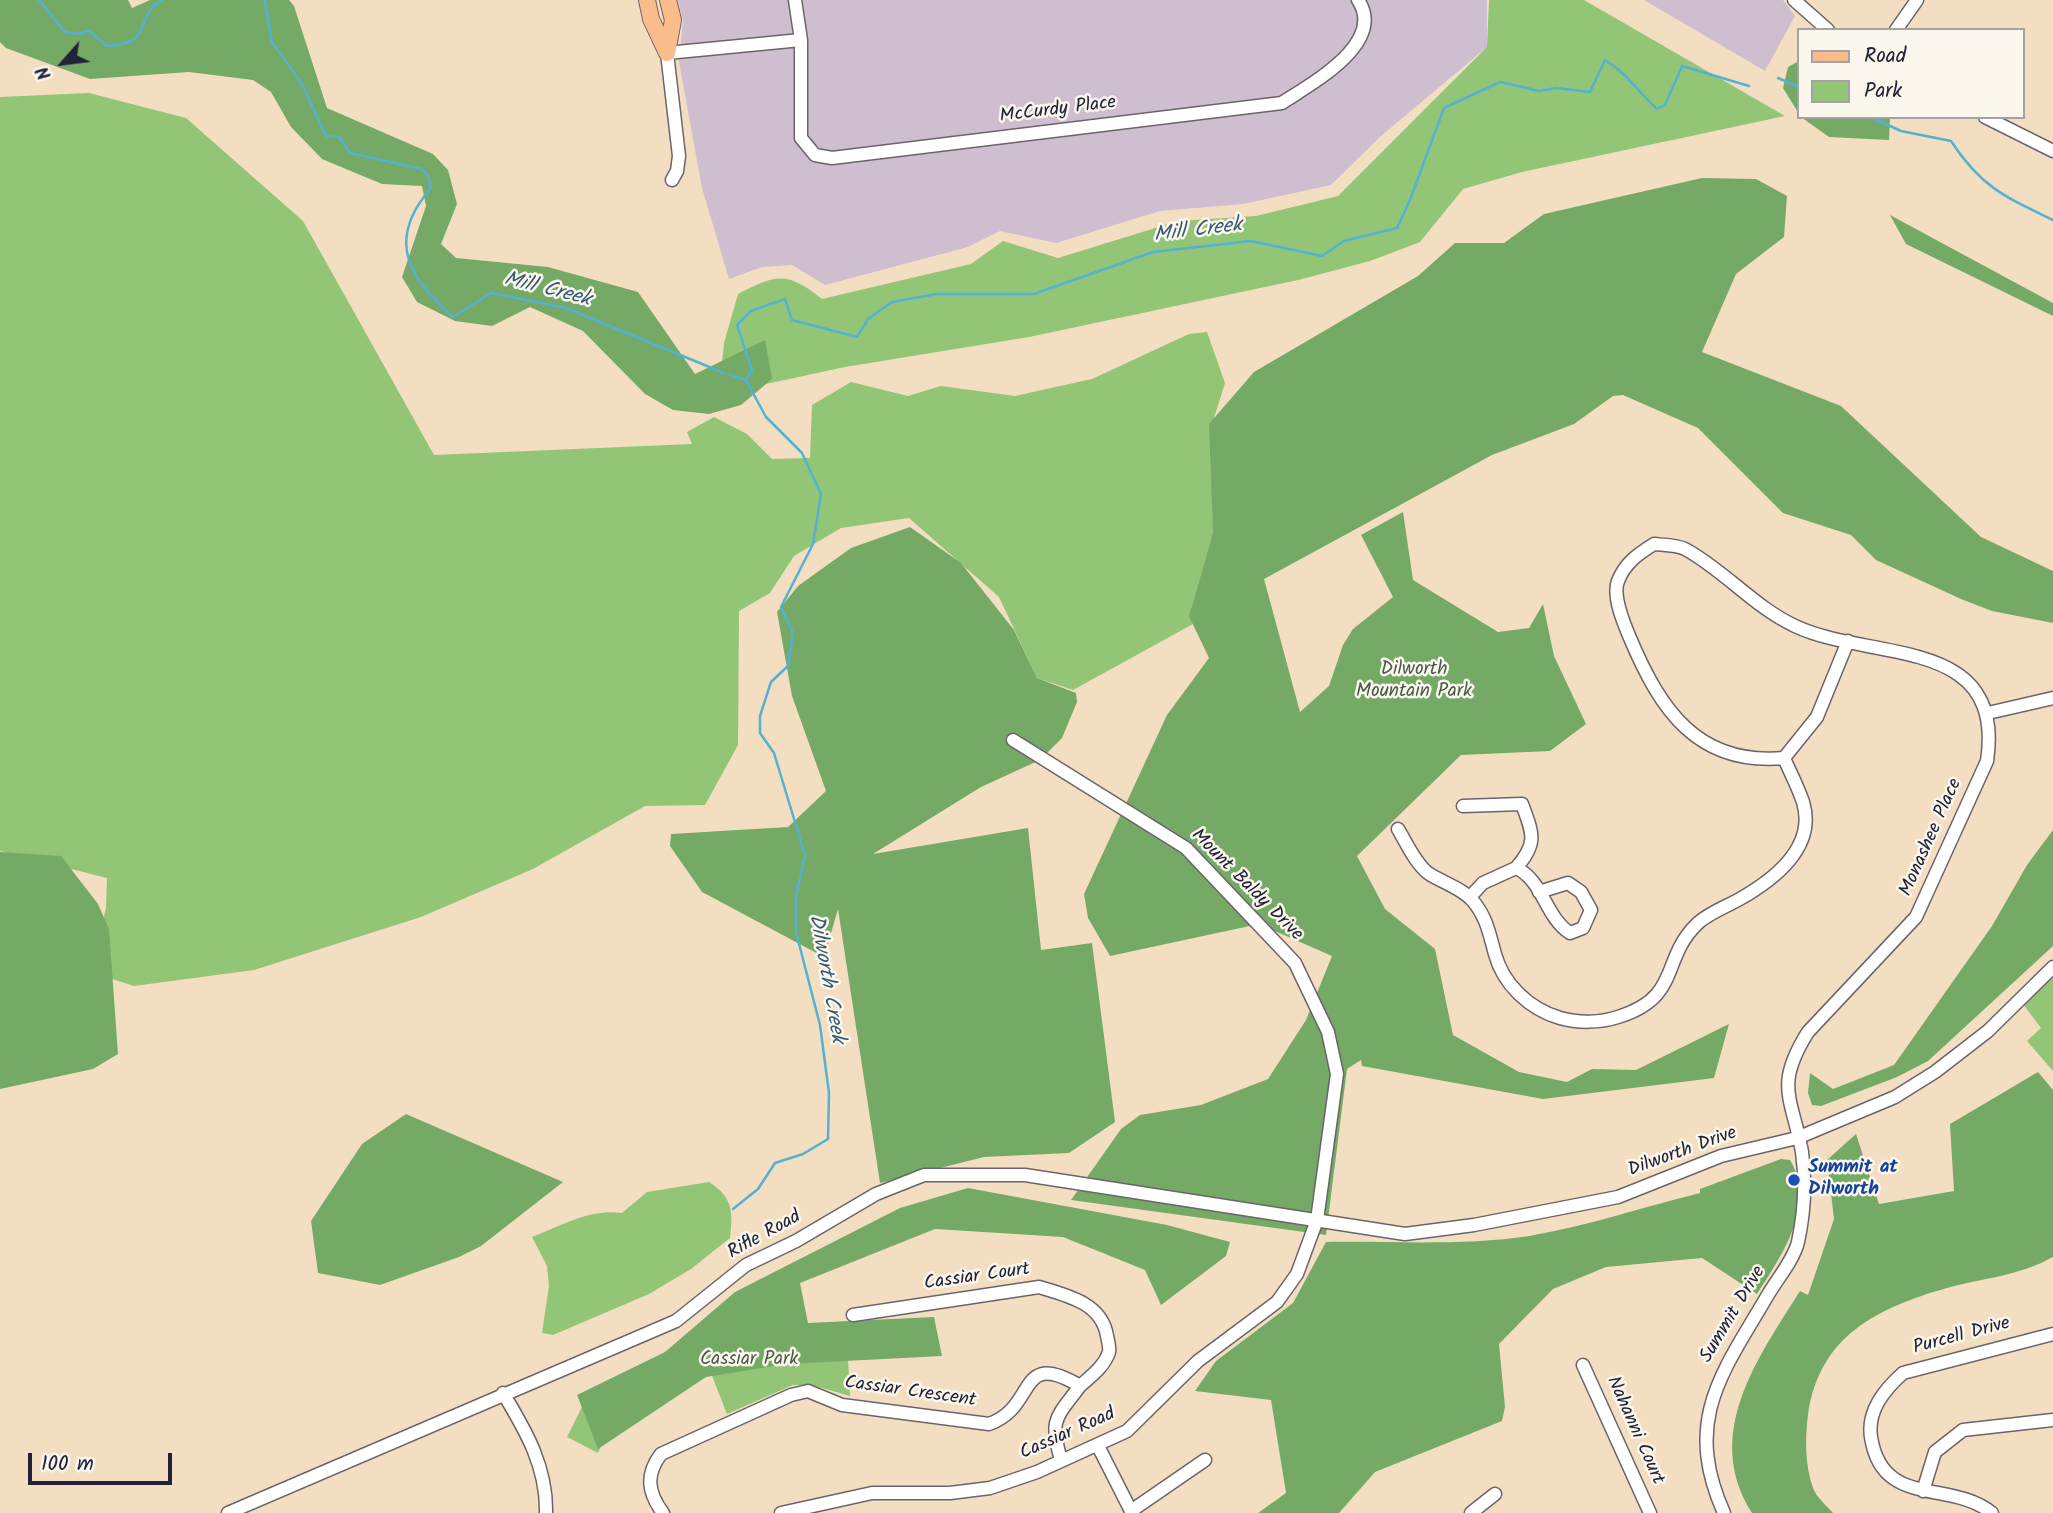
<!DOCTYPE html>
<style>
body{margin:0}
#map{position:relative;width:2053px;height:1513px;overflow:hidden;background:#f3dec1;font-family:Kalam,sans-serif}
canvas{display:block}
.legend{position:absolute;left:1797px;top:28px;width:228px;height:91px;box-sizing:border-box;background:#fbf7ec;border:2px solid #a4a2a5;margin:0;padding:9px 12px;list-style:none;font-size:21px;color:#22223b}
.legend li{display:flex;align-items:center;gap:14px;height:35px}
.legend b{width:35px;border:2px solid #a4a2a5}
.north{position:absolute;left:28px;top:28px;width:70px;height:70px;-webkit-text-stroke:5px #fbf7ec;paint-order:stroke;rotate:242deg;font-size:19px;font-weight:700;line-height:28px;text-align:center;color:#22223b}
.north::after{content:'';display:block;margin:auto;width:24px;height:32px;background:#22223b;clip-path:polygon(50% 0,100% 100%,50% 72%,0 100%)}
.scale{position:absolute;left:28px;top:1453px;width:144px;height:32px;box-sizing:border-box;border:4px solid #22223b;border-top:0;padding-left:9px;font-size:21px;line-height:24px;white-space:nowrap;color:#22223b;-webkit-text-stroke:5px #fbf7ec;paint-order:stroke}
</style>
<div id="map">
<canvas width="2053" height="1513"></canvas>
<ul class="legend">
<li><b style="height:9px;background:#fabc8b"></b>Road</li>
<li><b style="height:19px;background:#92c575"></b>Park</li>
</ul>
<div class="north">N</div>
<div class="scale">100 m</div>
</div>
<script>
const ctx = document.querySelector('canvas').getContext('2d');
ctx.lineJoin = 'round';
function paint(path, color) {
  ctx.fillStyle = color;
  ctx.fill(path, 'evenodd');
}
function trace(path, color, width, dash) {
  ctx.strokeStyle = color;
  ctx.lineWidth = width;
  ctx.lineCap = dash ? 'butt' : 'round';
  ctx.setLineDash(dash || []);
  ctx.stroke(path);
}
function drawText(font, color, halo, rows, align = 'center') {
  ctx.font = font + ' Kalam,sans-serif';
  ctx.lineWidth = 5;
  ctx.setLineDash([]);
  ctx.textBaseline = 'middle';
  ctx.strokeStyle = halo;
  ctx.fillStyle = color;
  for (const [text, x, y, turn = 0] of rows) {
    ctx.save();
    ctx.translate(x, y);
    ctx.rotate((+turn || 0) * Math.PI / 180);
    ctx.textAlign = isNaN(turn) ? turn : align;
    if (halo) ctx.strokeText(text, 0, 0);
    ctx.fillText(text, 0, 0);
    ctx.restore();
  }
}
const industrial = new Path2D(`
 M678 0H1487V47L1381 136 1331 185 1243 204 1160 211 1056 243 1000 231 968 247 825 285 792 265 762 267 729 279 702 188 679 62 683 20Z
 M1644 0H1783L1795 16 1765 71Z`);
const green = new Path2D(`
 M1489 0H1584L1785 116 1522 172 1463 189 1420 242 1370 261 1298 280 1029 337 845 367 719 394 724 343 738 294C777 274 787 271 822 299L971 264 1003 241 1058 258 1178 221 1256 216 1338 196 1487 47Z
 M89 93 186 118 303 221 434 455 692 444 687 432 714 417 747 434 772 459 810 458 812 405 851 382 908 396 941 386 1015 396 1092 379 1189 334 1207 332 1225 383 1214 418 1213 532 1191 609 1193 624 1073 690 1037 678 999 597 909 518 841 528 794 556 770 593 739 611 738 745 705 805 645 806 533 869 421 917 254 970 134 986 90 972 106 908 107 878 0 851V97Z
 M2053 970V1071L2027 1041 2041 1028 2020 1000Z
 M709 1182C733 1197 733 1212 730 1238L691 1269 649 1294 553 1335 542 1333 549 1286 547 1266 532 1237C560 1226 591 1208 622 1213L647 1192Z
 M846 1321 850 1396 812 1385H793L727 1414 707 1363 617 1407 598 1453 567 1437 590 1391 774 1332Z`);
const forest = new Path2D(`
 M0 0H128L132 8 150 0H289L294 6 327 108 433 154 448 170 457 204 441 244 456 258 548 267 638 292 695 374 765 340 772 379 741 405 709 414 673 410 645 394 583 331 530 307 492 326 455 321 417 302 402 277 426 206 422 186 382 184 322 159 291 127 271 92 253 80 189 72 90 79 6 48 0 42Z
 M1799 61V114L1783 88 1788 67Z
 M1801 117H1890L1889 140 1829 137Z
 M1702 178 1756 179 1787 196 1784 237 1736 274 1702 352 1841 406 1981 537 2053 571V623L1992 611 1961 599 1876 560 1851 535 1783 513 1698 428 1623 395 1613 396 1574 424 1492 455 1264 579 1300 712 1329 686 1343 645 1353 629 1393 597 1361 535 1403 512 1413 580 1498 632 1529 628 1543 604 1554 656 1586 724 1550 751 1461 755 1357 856 1385 909 1435 949 1453 1035 1519 1072 1567 1082 1592 1069 1636 1070 1729 1024 1714 1078 1543 1099 1362 1066 1361 1060 1347 1069 1326 1235 1071 1200 1121 1129 1140 1115 1201 1105 1268 1079 1306 1020 1332 956 1259 924 1110 956 1088 918 1084 894 1167 715 1209 658 1189 616 1213 532 1209 424 1254 372 1418 276 1455 243H1504L1544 214Z
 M1890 215 2053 303V316L1906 244Z
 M910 527 961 563 1014 630 1037 678 1076 693 1077 702 1062 738 1040 760 981 787 873 854 1028 828 1041 950 1092 943 1115 1122 1069 1153 984 1157 880 1183 838 909 824 957 702 892 670 846 671 834 788 827 826 791 792 696 777 612 798 586 851 548Z
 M2053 830V946L1928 1061 1897 1077 1821 1106 1812 1105 1808 1093 1810 1073 1833 1089 1894 1065 1992 926 2027 865Z
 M0 852 61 856 98 904 109 929 118 1054 93 1069 0 1089Z
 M2038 1072 2053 1090V1257C2019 1276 1983 1278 1947 1288 1877 1308 1819 1336 1808 1415 1805 1438 1805 1466 1813 1488 1816 1497 1827 1506 1833 1513H1752C1702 1434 1758 1358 1800 1291L1808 1295 1834 1219 1827 1160 1856 1134 1879 1204 1954 1191 1950 1124Z
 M406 1114 563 1182 481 1246 459 1257 380 1285 318 1273 311 1221 362 1144Z
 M1781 1159 1790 1160C1817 1205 1781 1257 1757 1294L1702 1258 1606 1267 1553 1289 1499 1344 1505 1407 1502 1421 1375 1472 1339 1513H1258L1286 1493 1271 1400 1195 1391 1216 1361 1293 1303 1326 1242C1391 1241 1465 1246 1529 1236 1588 1226 1643 1207 1700 1193V1189Z
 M968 1188 1167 1225 1230 1242 1226 1256 1161 1305 1145 1270 1063 1237 935 1229 800 1283 808 1323 934 1317 942 1356 786 1364 706 1377 598 1449 577 1395 665 1352 735 1292 900 1208Z`);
const stream = new Path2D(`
 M39 0 65 32 79 34 89 31 107 46C156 44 132 18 162 0
 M265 0 272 42 302 84 326 136 339 137 350 153 422 169 428 176 431 188C385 241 409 277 453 317L491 293 566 308 724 373
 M1778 78 1799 87
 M1870 117 1901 131 1951 141C1981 187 2005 197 2053 220
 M728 374 746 380 752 370 737 325 751 311 785 299 792 320 857 337 868 319 892 302 937 294H1034L1153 252 1251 241 1322 256 1344 241 1397 228 1410 200 1444 108 1500 82 1539 91 1556 88 1590 92 1605 60C1627 73 1638 92 1657 109L1665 105 1682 66 1749 86
 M733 1209 758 1189 775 1163 803 1154 828 1139 829 1093 820 1025 796 932V896L805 855 774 753 760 733V716L771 682 788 666 793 633 781 607 813 544 821 494 802 453 766 417 746 380`);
const minor = new Path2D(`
 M795 0 801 40V138L815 155 832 158 1282 103C1312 83 1387 43 1358 0
 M1794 0 1828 30
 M1896 30 1917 0
 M1985 117 2053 151
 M672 180 677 171 679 156 667 53 801 40
 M1988 713 2053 698
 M1463 806 1522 804C1533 834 1538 843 1516 868
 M1398 829C1406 842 1415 863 1428 873 1441 882 1462 888 1473 901 1487 918 1489 933 1495 954 1503 984 1529 1009 1560 1018 1578 1023 1600 1023 1618 1017 1682 997 1660 960 1697 924 1707 914 1725 907 1738 900 1772 881 1817 848 1803 802 1798 787 1790 772 1784 758
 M1470 897 1483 883 1516 868C1543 880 1545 917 1570 933L1583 928 1591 910 1581 892 1568 883 1539 892
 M853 1315 1039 1287C1066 1295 1102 1303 1107 1336 1108 1341 1110 1347 1109 1352 1104 1367 1091 1376 1080 1386
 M1583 1365 1650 1513
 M503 1393C526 1431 547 1467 546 1513
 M1098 1446 1131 1511 1205 1460
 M1923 1491 1935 1452 1963 1430 2053 1420
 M228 1513 676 1321 746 1265 796 1241 876 1194 924 1175H1025L1405 1234 1474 1225 1618 1197 1721 1156 1797 1138 1895 1097 1935 1072 1988 1031 2053 967
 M663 1513C648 1493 645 1475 661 1454L791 1395 808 1391 842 1405 989 1424C1038 1407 1016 1348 1080 1386 1056 1418 1049 1419 1061 1460
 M781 1513 872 1493H950L990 1488 1037 1472 1127 1431 1198 1361 1277 1302 1297 1274 1317 1220 1337 1074 1328 1032 1295 963 1186 848 1013 740
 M1471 1513 1495 1494
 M1724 1513C1682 1419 1723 1372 1769 1293 1778 1278 1794 1259 1798 1242 1804 1214 1806 1181 1802 1152 1792 1097 1774 1086 1808 1032L1916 917 1987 761C2006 634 1871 662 1795 626 1754 607 1724 570 1685 549 1677 545 1663 545 1654 544 1638 554 1625 563 1618 581 1612 596 1624 624 1630 638 1660 709 1697 766 1784 758L1817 717 1848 641
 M1992 1513C1950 1479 1882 1509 1871 1437 1867 1411 1884 1390 1903 1373L2053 1334`);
const major = new Path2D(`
 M647 0 651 19 667 53
 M667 53 673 20 668 0`);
const markers = [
 [1794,1180,7,"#1a4fb4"]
];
const streetNames = [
 ["McCurdy Place",1058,111,-7],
 ["Monashee Place",1932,838,-66],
 ["Mount Baldy Drive",1246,886,45],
 ["Dilworth Drive",1683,1153,-20],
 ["Rifle Road",765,1236,-29],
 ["Cassiar Court",977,1278,-8],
 ["Summit Drive",1734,1315,-59],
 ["Purcell Drive",1962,1337,-15],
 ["Cassiar Crescent",910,1393,8],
 ["Nahanni Court",1634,1431,66],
 ["Cassiar Road",1068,1435,-24]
];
const parkNames = [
 ["Dilworth",1414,671],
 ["Mountain Park",1414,693],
 ["Cassiar Park",749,1361]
];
const transitNames = [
 ["Summit at",1808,1169],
 ["Dilworth",1808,1191]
];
const waterNames = [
 ["Mill Creek",1198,232,-7],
 ["Mill Creek",547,291,14],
 ["Dilworth Creek",825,979,80]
];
paint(industrial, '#cfbdd0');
paint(green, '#92c575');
paint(forest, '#75aa66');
trace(stream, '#54b1d2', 2.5);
trace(minor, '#6b646a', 15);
trace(major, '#6b646a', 18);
trace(minor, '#fff', 12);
trace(major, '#fabc8b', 16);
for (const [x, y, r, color] of markers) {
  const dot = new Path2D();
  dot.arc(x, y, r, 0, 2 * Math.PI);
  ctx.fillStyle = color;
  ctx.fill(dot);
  trace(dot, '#fbf7ec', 2.5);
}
drawText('19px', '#22223b', '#fbf7ec', streetNames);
drawText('19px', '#495b4f', '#fbf7ec', parkNames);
drawText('bold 19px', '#164399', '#fbf7ec', transitNames, 'left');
drawText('italic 21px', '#365b77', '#fbf7ec', waterNames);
</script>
